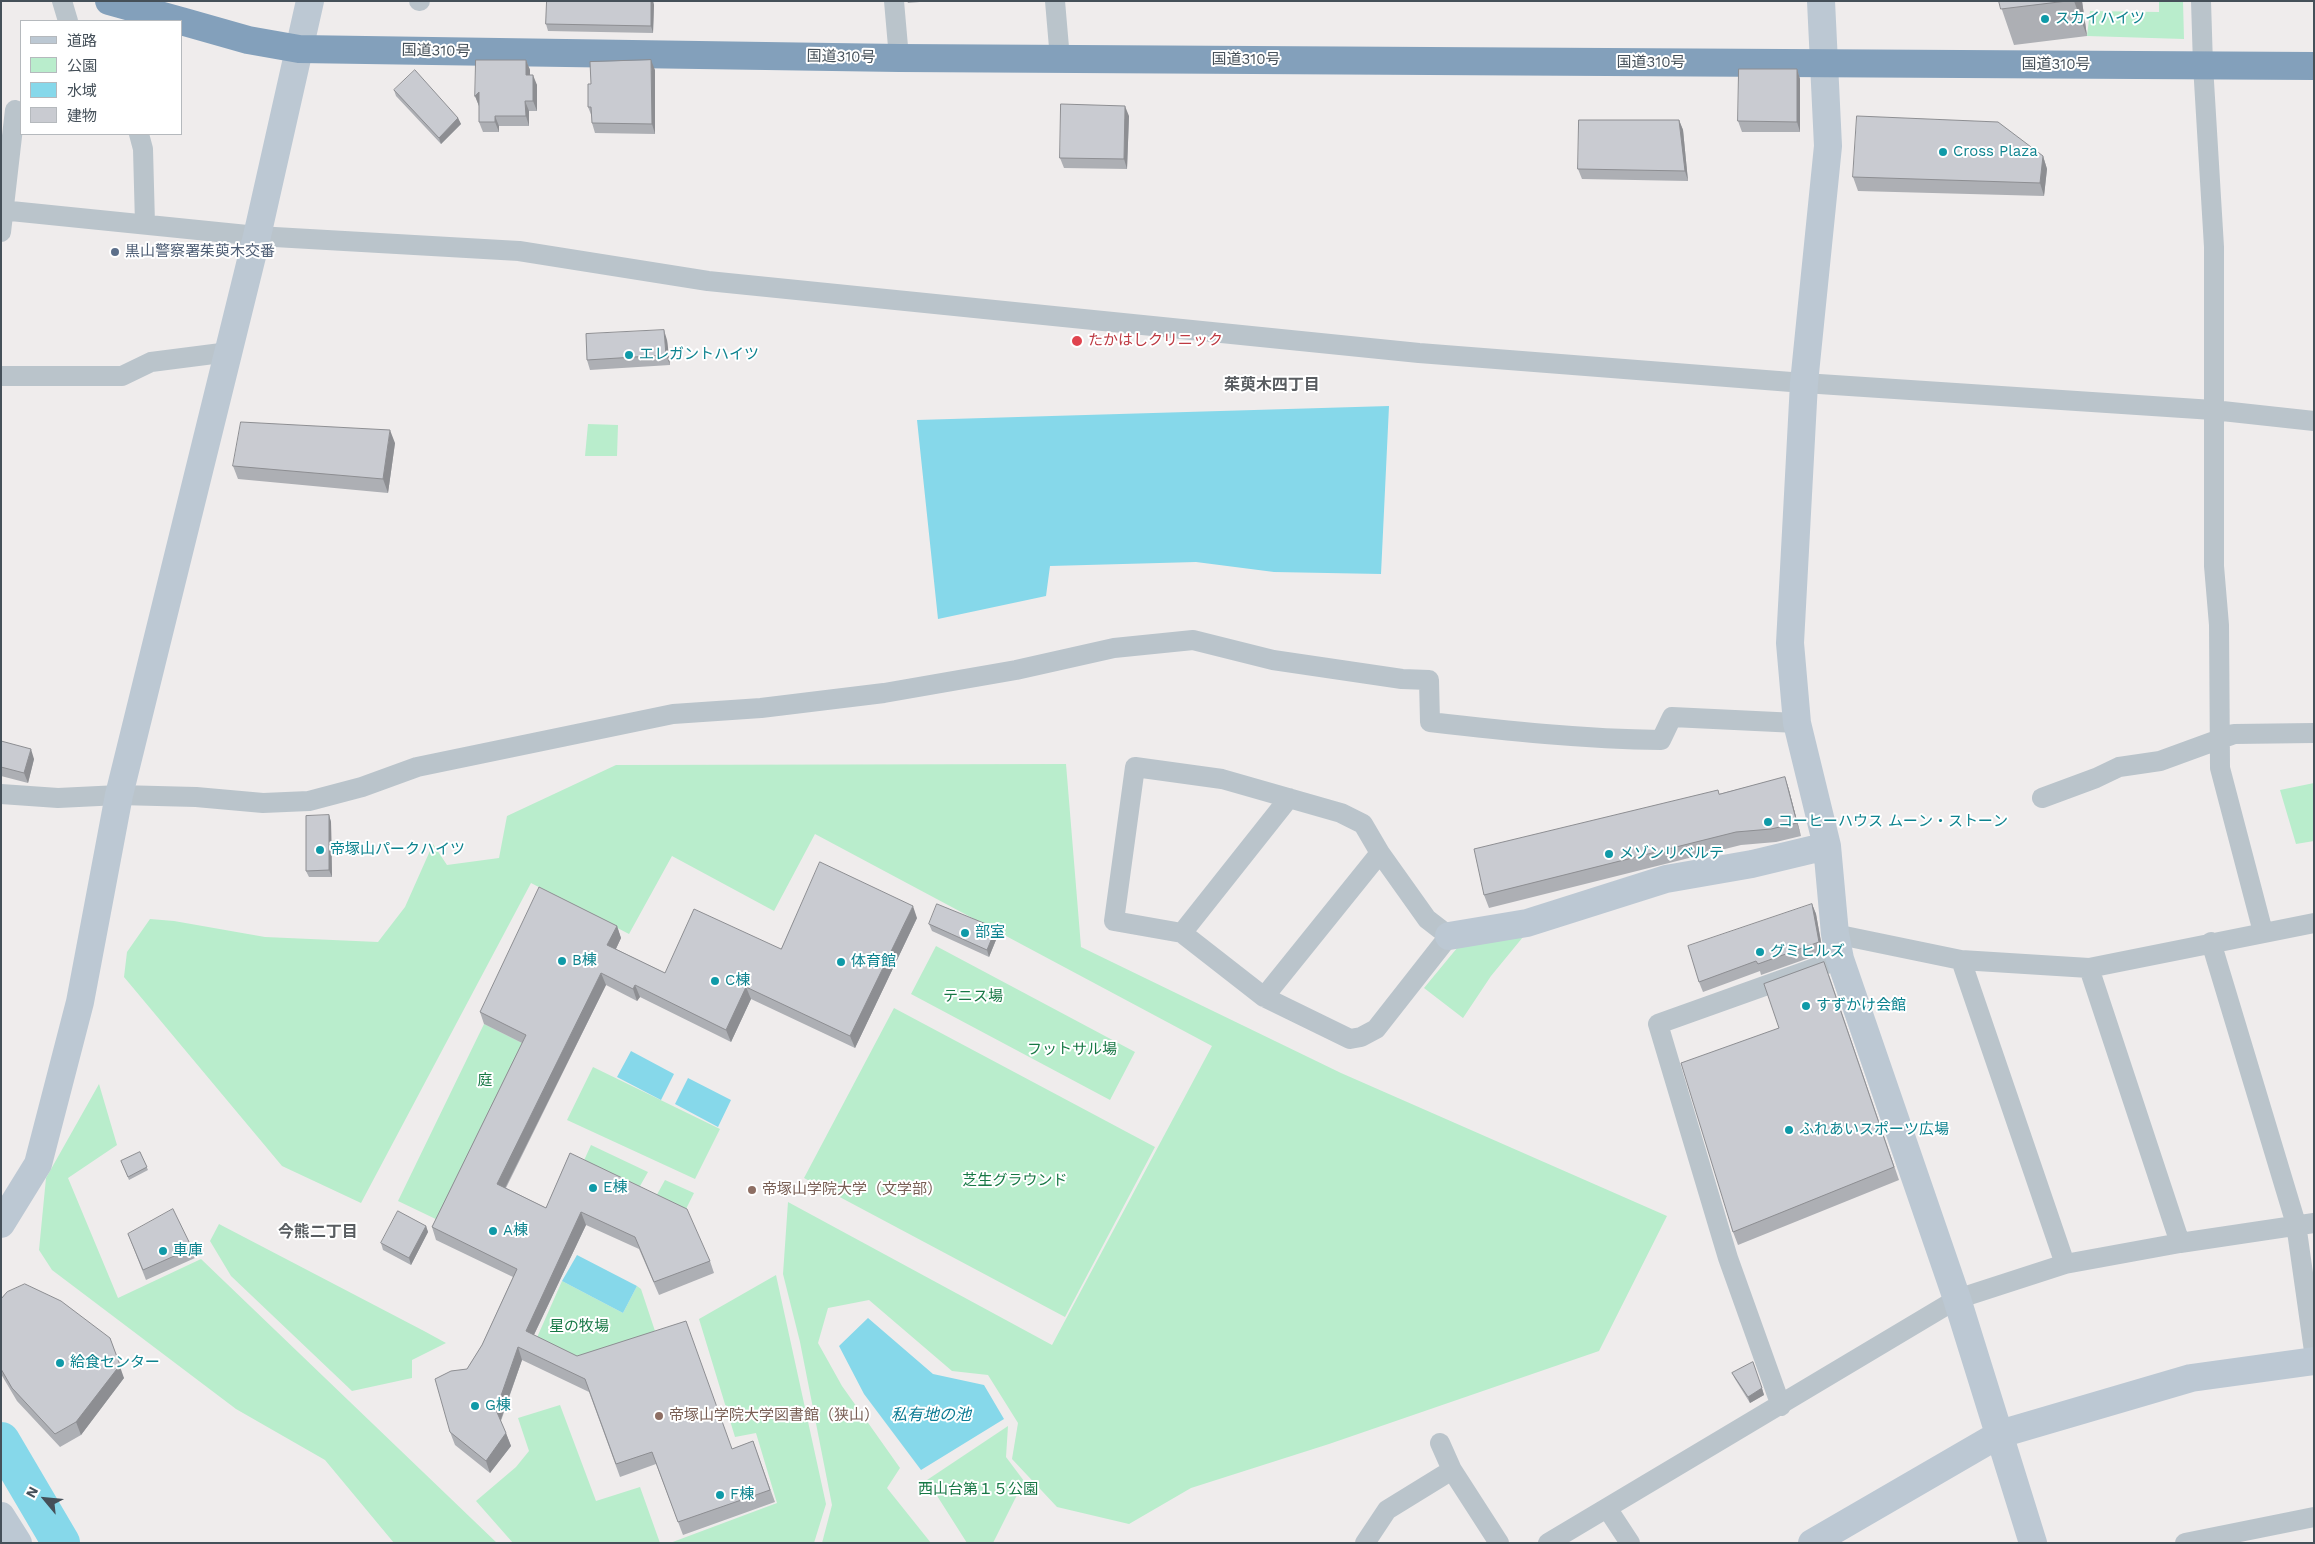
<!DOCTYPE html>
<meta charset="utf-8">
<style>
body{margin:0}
#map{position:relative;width:2315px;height:1544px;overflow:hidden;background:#efecec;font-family:"Work Sans","Noto Sans JP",sans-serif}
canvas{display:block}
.frame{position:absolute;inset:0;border:2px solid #455059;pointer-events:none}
.legend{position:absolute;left:20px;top:20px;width:162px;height:115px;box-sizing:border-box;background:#fff;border:1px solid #b5b9bd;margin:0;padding:6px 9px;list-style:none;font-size:15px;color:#455059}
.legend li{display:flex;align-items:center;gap:10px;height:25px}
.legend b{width:25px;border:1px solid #b5b9bd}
.north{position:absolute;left:20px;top:1474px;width:50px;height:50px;-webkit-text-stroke:4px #fff;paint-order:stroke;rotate:298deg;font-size:14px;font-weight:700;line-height:20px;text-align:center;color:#455059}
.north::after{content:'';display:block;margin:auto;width:18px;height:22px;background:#455059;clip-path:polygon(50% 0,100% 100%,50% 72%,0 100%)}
</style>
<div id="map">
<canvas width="2315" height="1544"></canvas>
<div class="frame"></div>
<ul class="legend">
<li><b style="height:6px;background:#bcc8d3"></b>道路</li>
<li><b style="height:14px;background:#b9edcc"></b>公園</li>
<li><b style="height:14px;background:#86d8ea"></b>水域</li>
<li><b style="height:14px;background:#c9cbd1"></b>建物</li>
</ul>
<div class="north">N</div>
</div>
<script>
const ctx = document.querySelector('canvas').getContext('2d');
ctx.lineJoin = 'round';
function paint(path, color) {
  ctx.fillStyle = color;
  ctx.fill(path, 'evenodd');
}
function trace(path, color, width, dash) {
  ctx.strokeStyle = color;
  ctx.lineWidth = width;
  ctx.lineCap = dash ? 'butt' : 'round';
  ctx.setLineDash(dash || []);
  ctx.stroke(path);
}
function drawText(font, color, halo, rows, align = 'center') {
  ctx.font = font + ' "Work Sans","Noto Sans JP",sans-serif';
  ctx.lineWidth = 4;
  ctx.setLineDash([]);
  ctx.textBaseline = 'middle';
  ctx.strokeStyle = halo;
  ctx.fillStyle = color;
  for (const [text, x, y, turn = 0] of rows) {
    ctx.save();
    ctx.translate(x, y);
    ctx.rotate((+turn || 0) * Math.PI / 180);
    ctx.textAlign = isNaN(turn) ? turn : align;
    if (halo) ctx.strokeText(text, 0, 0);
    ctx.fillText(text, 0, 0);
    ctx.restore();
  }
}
const green = new Path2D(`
 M2159 1H2183L2184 39 2087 36 2090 11 2159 12Z
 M588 424 618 425 617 456H585Z
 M1066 764 1081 947 1341 1073 1667 1216 1599 1351 1329 1444 1191 1488 1129 1524 1057 1507 1012 1459 1018 1423 988 1375 952 1371 869 1300 828 1308 818 1343 842 1386 900 1468 887 1488 931 1543H822L832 1505 800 1342 783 1274 788 1202 1052 1345 1212 1046 815 834 774 911 672 856 629 934 531 883 361 1203 282 1166 124 977 127 952 150 919 174 921 265 937 378 942 405 907 433 844 447 865 499 858 507 816 616 765Z
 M2314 783V841L2296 844 2280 790Z
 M1523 937 1491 976 1463 1018 1424 988 1462 942Z
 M936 946 1135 1052 1110 1100 911 994Z
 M894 1008 1155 1147 1065 1317 804 1178Z
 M484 1024 530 1047 444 1223 398 1201Z
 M593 1067 720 1129 695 1179 567 1120Z
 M99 1084 117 1145 68 1178 118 1298 201 1259 497 1543H394L325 1460 236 1409 52 1270 39 1250 46 1178Z
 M591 1145 648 1172 636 1193 581 1167Z
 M665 1180 694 1193 683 1215 654 1200Z
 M219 1224 424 1331 446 1343 412 1360V1378L352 1391 231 1276 210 1241Z
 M776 1275 826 1504 814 1543H670L777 1503 756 1433 735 1437 699 1319Z
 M562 1281 623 1313 637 1286 641 1289 655 1331 581 1364 535 1342Z
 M560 1405 596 1501 640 1487 660 1543H513L476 1501 516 1467 529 1451 518 1418Z
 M1008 1426 1006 1457 1024 1481 993 1543H967L927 1480Z`);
const water = new Path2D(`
 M1389 406 1381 574 1274 572 1196 562 1050 566 1046 596 938 619 917 420Z
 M631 1051 674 1074 661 1100 617 1077Z
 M688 1078 731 1100 718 1127 675 1104Z
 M577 1255 637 1286 623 1313 562 1281Z
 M868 1318 933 1374 984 1385 1004 1419 921 1470 864 1394 839 1346Z`);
const river = new Path2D(`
 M1 1441 61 1543`);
const street = new Path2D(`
 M62 1 68 21
 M419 1H420
 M894 1 899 58
 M1055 1 1060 59
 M2201 1 2203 65 2214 247V566L2219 625 2220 768 2263 932
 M139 134 143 149 145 224
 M1 210 257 236 519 251 708 281 1419 353 1804 383 2213 410 2314 421
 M1 232 15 110
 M1 376H122L151 362 229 352
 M1135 767 1222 779 1341 813 1363 824 1380 853 1427 919 1449 936 1376 1029 1361 1037 1350 1039 1264 997 1182 933 1114 921Z
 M1 794 58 798 119 795 196 797 263 803 309 801 362 787 417 767 673 714 761 708 884 693 1016 670 1114 648 1193 640 1273 660 1402 679 1429 680 1430 722C1507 731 1584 739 1661 740L1672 717 1797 723
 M2042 798 2096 778 2119 767 2160 761 2234 734 2314 733
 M1182 933 1289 798
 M1835 934 1961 960 2089 968 2314 923
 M2211 942 2296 1224 2314 1351
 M1961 960 2065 1264
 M2089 968 2180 1243
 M1264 997 1380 853
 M1781 1406 1728 1258 1658 1024 1840 959
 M1440 1443 1452 1470 1499 1543
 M1607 1508 1630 1543
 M1365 1543 1387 1510 1452 1470
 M1548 1543 1957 1299 2065 1264 2180 1243 2314 1223
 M2185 1543 2314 1517`);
const secondary = new Path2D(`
 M1821 1 1828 146 1804 383 1790 643 1797 723 1827 846 1835 934 1840 959 1957 1299 2033 1543
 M1449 936 1527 923 1666 879 1752 864 1827 846
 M1 1224 38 1164 80 1002 119 795 257 236 310 1
 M1 1516 18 1543
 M1812 1543 2000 1434 2191 1378 2314 1361`);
const highway = new Path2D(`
 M109 1 181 21
 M181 21 248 40 299 49 899 58 2314 66`);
const wall = new Path2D(`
 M547 1H653L654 5 653 33 548 31 546 24Z
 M907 1H932L908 3Z
 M1999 1H2082L2087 36 2014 45Z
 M526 60 530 70V75L537 85V111H529V126H499V132H483L479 122V106L475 96Z
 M1797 69 1800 79V132H1742L1738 121Z
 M655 70V134L595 133 592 123V117L588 107 591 84Z
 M394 90 458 118 461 124 441 144 396 96Z
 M1129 116 1127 169 1064 168 1060 158Z
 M1679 120 1683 130 1688 181 1582 179 1578 169Z
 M2043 156 2047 169 2044 196 1858 191 1853 177Z
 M667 340 670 365 590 370 587 360Z
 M395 443 388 493 238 479 233 466Z
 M1 741 34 759 28 783 1 776Z
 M1785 777 1789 790 1801 836 1776 842 1741 845 1489 908 1484 895 1719 794Z
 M329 815 331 822 332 877H309L306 871Z
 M1812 904 1816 914 1823 953 1761 975 1760 971 1703 992 1699 982Z
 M917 918 855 1048 751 999 731 1042 640 997 637 1001 606 985 506 1188 546 1208 570 1153 710 1261 714 1273 659 1295 639 1249 586 1225 534 1335 732 1449 753 1441 775 1502 683 1535 656 1464 620 1477 589 1392 522 1360 501 1421 511 1446 490 1473 455 1445 450 1432 467 1369 482 1345 513 1277 436 1240 432 1227 522 1043 484 1024 480 1012 617 926 621 938 616 949 665 973 781 949Z
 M929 924 996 928 998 935 989 957 932 931Z
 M1829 975 1899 1180 1738 1245 1733 1232 1779 1028Z
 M140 1152 148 1170 129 1180 121 1161Z
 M426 1226 428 1232 411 1265 383 1250 381 1243Z
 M128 1234 192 1248 195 1258 146 1280Z
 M1 1299 124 1378 81 1435 60 1447 17 1401 1 1374Z
 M1753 1362 1764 1395 1750 1403 1735 1379 1732 1373Z`);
const shadedWall = new Path2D(`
 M651 1H653L654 5 653 33 651 26Z
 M2074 1H2082L2087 36Z
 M526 60 530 70V85L526 75Z
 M651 60 655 70V134L652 124Z
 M1797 69 1800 79V132L1797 122Z
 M533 75 537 85V111L533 101Z
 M479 92V106L475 96Z
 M525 101 529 111V126L526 116Z
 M1125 106 1129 116 1127 169 1124 159Z
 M495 116 499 126V132L495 122Z
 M458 118 461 124 441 144 439 138Z
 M1679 120 1683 130 1688 181 1685 171Z
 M2043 156 2047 169 2044 196 2040 183Z
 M664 330 667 340 670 365 666 355Z
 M390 430 395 443 388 493 383 479Z
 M31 749 34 759 28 783 24 773Z
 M1785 777 1789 790 1801 836 1797 823Z
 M329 815 331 822 332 877 329 870Z
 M1812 904 1816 914 1823 953 1819 942Z
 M913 906 917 918 855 1048 850 1036Z
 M617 926 621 938 612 957 607 945Z
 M996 928 998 935 989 957 987 950Z
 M601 973 606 985 501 1196 497 1184Z
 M635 985 640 997 637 1001 633 989Z
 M746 987 751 999 731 1042 726 1030Z
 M581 1212 586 1225 530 1343 526 1331Z
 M426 1226 428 1232 411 1265 409 1258Z
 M110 1338 124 1378 81 1435 76 1422Z
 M518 1347 522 1360 500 1422 496 1410Z
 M1762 1388 1764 1395 1750 1403 1748 1397Z
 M506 1433 511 1446 490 1473 486 1461Z`);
const building = new Path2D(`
 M547 1H651V26L546 24Z
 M1999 1H2067L2001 9Z
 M476 60H526V75H533V101H525L526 116H495V122H479V92L475 96Z
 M651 60 652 124 592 123 591 107H588V84H591L590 62Z
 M1739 69H1797V122L1738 121Z
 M415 70 458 118 439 138 394 90Z
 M1061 104 1125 106 1124 159 1060 158Z
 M1857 116 1998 122 2043 156 2040 183 1853 177Z
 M1579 120H1679L1685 171 1578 169Z
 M664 330 666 355 587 360 586 334Z
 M241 422 390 430 383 479 233 466Z
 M1 741 31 749 24 773 1 767Z
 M1785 777 1797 823 1771 829 1736 832 1484 895 1474 849 1718 790 1719 794Z
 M329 815V870L306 871V816Z
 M820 862 913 906 850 1036 746 987 726 1030 635 985 633 989 601 973 497 1184 546 1208 570 1153 687 1209 710 1261 654 1282 635 1237 581 1212 526 1331 577 1356 686 1321 732 1449 753 1441 770 1490 678 1522 652 1452 616 1464 585 1379 518 1347 496 1410 506 1433 486 1461 450 1432 435 1379 451 1371 467 1369 482 1345 517 1269 432 1227 526 1035 480 1012 539 887 617 926 607 945 665 973 694 909 781 949Z
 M937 904 996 928 987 950 929 924Z
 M1812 904 1819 942 1758 964 1756 961 1699 982 1688 946Z
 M1824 962 1894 1167 1733 1232 1681 1063 1779 1028 1764 984Z
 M140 1152 147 1167 128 1177 121 1161Z
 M173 1209 192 1248 143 1270 128 1234Z
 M398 1211 426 1226 409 1258 381 1243Z
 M25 1284 61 1301 110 1338 120 1365 76 1422 55 1434 12 1388 1 1369V1299L7 1292Z
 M1753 1362 1762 1388 1748 1397 1732 1373Z`);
const markers = [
 [2045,19,5,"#0f9aa8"],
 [1943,152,5,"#0f9aa8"],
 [115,252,5,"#5c6f8a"],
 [1077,341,6,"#e0444e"],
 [629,355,5,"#0f9aa8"],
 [1768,822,5,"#0f9aa8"],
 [320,850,5,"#0f9aa8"],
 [1609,854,5,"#0f9aa8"],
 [965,933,5,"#0f9aa8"],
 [1760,952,5,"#0f9aa8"],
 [562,961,5,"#0f9aa8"],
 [841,962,5,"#0f9aa8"],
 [715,981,5,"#0f9aa8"],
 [1806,1006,5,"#0f9aa8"],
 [1789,1130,5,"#0f9aa8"],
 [593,1188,5,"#0f9aa8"],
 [752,1190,5,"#8d6e63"],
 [493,1231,5,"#0f9aa8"],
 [163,1251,5,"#0f9aa8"],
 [60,1363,5,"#0f9aa8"],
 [475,1406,5,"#0f9aa8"],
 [659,1416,5,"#8d6e63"],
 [720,1495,5,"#0f9aa8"]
];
const cultureNames = [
 ["スカイハイツ",2055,19],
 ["Cross Plaza",1953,152],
 ["エレガントハイツ",639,355],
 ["コーヒーハウス ムーン・ストーン",1778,822],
 ["帝塚山パークハイツ",330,850],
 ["メゾンリベルテ",1619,854],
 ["部室",975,933],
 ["グミヒルズ",1770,952],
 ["B棟",572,961],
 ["体育館",851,962],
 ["C棟",725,981],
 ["すずかけ会館",1816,1006],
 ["ふれあいスポーツ広場",1799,1130],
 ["E棟",603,1188],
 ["A棟",503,1231],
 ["車庫",173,1251],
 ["給食センター",70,1363],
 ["G棟",485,1406],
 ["F棟",730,1495]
];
const streetNames = [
 ["国道310号",436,51,1],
 ["国道310号",841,57,1],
 ["国道310号",1246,60],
 ["国道310号",1651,63],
 ["国道310号",2056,65]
];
const serviceNames = [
 ["黒山警察署茱萸木交番",125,252]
];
const healthNames = [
 ["たかはしクリニック",1088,341]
];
const parkNames = [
 ["テニス場",973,997],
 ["フットサル場",1072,1050],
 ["庭",485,1081],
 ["芝生グラウンド",1015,1181],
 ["星の牧場",579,1327],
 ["西山台第１５公園",978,1490]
];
const educationNames = [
 ["帝塚山学院大学（文学部）",762,1190],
 ["帝塚山学院大学図書館（狭山）",669,1416]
];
const neighbourhoodNames = [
 ["茱萸木四丁目",1272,385],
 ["今熊二丁目",318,1232]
];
const waterNames = [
 ["私有地の池",931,1415]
];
paint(green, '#b9edcc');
paint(water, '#86d8ea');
trace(river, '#86d8ea', 38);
trace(street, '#bac4cb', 20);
trace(secondary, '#bcc8d3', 28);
trace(highway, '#83a0bb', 28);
paint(wall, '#adafb4');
paint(shadedWall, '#8d8e92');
paint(building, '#c9cbd1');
trace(building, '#8d8e92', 1);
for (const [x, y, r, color] of markers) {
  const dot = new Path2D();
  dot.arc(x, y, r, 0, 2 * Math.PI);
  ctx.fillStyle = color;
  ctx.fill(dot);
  trace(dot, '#fff', 2);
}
drawText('15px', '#0d838f', '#fff', cultureNames, 'left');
drawText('15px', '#455059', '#fff', streetNames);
drawText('15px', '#4e5e75', '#fff', serviceNames, 'left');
drawText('15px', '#be3a42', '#fff', healthNames, 'left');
drawText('15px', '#177845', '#fff', parkNames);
drawText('15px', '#785e54', '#fff', educationNames, 'left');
drawText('bold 16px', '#595d61', '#fff', neighbourhoodNames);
drawText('italic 16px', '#0d7c94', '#fff', waterNames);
</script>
